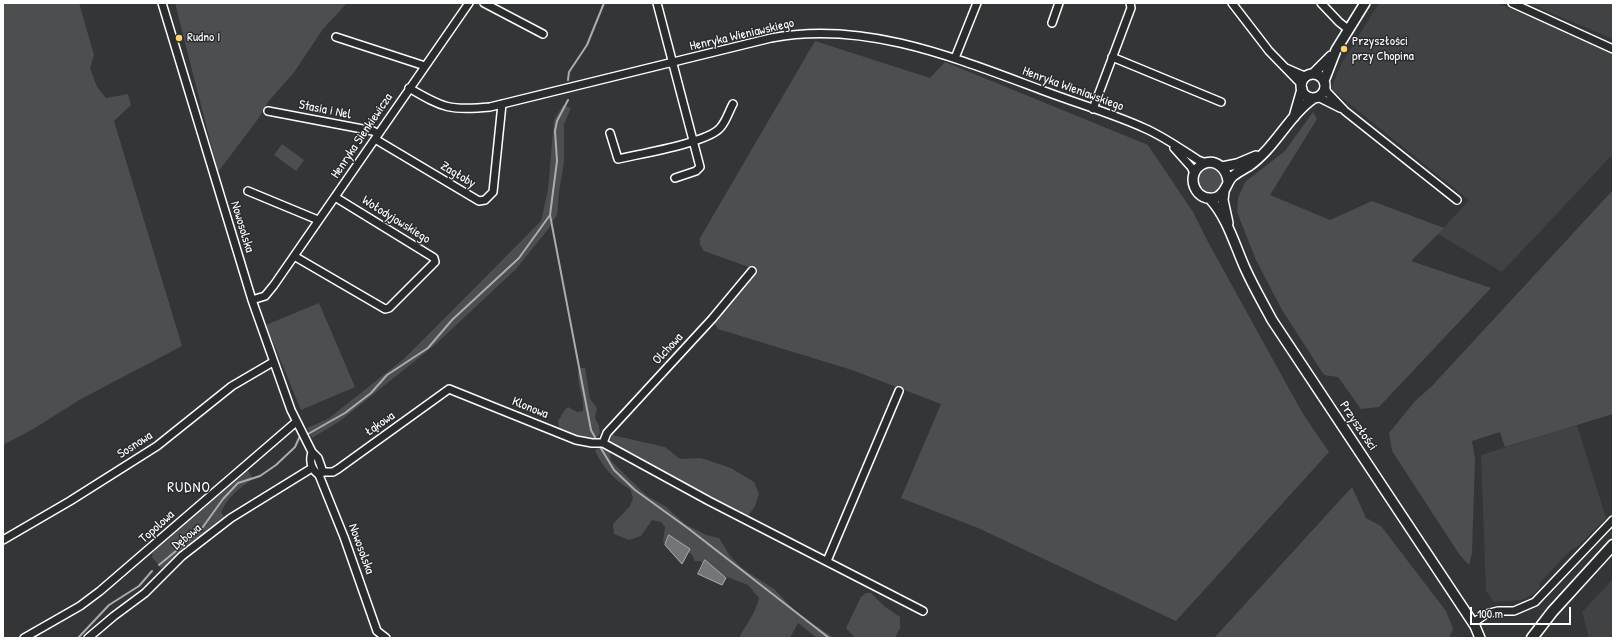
<!DOCTYPE html>
<meta charset="utf-8">
<style>
body{margin:0}
#map{position:relative;width:1616px;height:641px;overflow:hidden;background:#333536;font-family:"Patrick Hand",sans-serif}
canvas{display:block}
.frame{position:absolute;inset:0;border:4px solid #fff;pointer-events:none}
.scale{position:absolute;left:1470px;top:607px;width:101px;height:18px;box-sizing:border-box;border:2px solid #fff;border-top:0;padding-left:5px;font-size:12px;line-height:14px;white-space:nowrap;color:#fff;-webkit-text-stroke:3px #2a2d2e;paint-order:stroke}
</style>
<div id="map">
<canvas width="1616" height="641"></canvas>
<div class="frame"></div>
<div class="scale">100 m</div>
</div>
<script>
const ctx = document.querySelector('canvas').getContext('2d');
ctx.lineJoin = 'round';
function paint(path, color) {
  ctx.fillStyle = color;
  ctx.fill(path, 'evenodd');
}
function trace(path, color, width, dash) {
  ctx.strokeStyle = color;
  ctx.lineWidth = width;
  ctx.lineCap = dash ? 'butt' : 'round';
  ctx.setLineDash(dash || []);
  ctx.stroke(path);
}
function drawText(font, color, halo, rows, align = 'center') {
  ctx.font = font + ' "Patrick Hand",sans-serif';
  ctx.lineWidth = 3;
  ctx.setLineDash([]);
  ctx.textBaseline = 'middle';
  ctx.strokeStyle = halo;
  ctx.fillStyle = color;
  for (const [text, x, y, turn = 0] of rows) {
    ctx.save();
    ctx.translate(x, y);
    ctx.rotate((+turn || 0) * Math.PI / 180);
    ctx.textAlign = isNaN(turn) ? turn : align;
    if (halo) ctx.strokeText(text, 0, 0);
    ctx.fillText(text, 0, 0);
    ctx.restore();
  }
}
const built = new Path2D(`
 M1379 3H1497L1613 51V154L1502 272 1438 234 1469 200 1331 89 1341 64Z
 M1528 3H1613V39Z
 M1577 425 1606 518 1577 547 1571 550 1565 556 1540 583 1539 588 1533 594 1522 600 1494 602 1486 591 1481 455Z
 M1613 579V638H1589L1582 612Z`);
const green = new Path2D(`
 M3 3H79L94 55 90 68 97 87 106 98 128 94 131 105 114 121 182 346 81 399 35 428 3 445Z
 M175 3H347L323 29 295 71 268 102 258 119 218 172Z
 M815 41 930 78 945 62 1148 145 1193 212 1208 242 1303 414 1329 452 1176 621 978 528 901 498 941 404 852 370 718 329 715 324V319L757 270 704 251 700 245V238Z
 M563 105 571 108 564 124V162L559 192 557 215 549 228 516 269 436 344 340 421 312 438 307 428 328 419 405 358 541 221 548 190 554 120Z
 M1313 112 1317 119 1270 195 1330 220 1372 201 1444 228 1411 261 1491 288 1379 407 1361 409 1338 377 1324 375 1282 310 1256 260 1237 212 1238 198 1245 182 1285 151Z
 M282 144 304 160 296 171 274 155Z
 M1197 180a13 13 0 1 1 26 0a13 13 0 1 1-26 0Z
 M1613 190V414L1505 447 1500 432 1472 441 1475 459 1472 553 1469 565 1459 554 1392 451 1389 433 1415 401 1432 386Z
 M319 303 355 387 301 410 266 325Z
 M579 368H585L590 399 597 408 595 418 599 426 600 433 595 439 587 440 559 428 558 421C562 416 563 410 568 407L577 412 583 411C585 396 575 382 579 368Z
 M612 435 665 447 680 459 701 458 731 468 754 482 759 494 755 506 748 516 613 444 610 441Z
 M600 445 609 449 611 461 647 496 665 506 685 524 706 535 719 538 730 556 743 569 774 589 796 612 834 638H817L798 623 790 638H739C746 624 756 613 759 598L748 585 714 572 700 561H695L692 555 675 541 663 543 665 527 661 522 652 520 641 536 629 540 614 534 613 524 630 506 633 498 630 489C615 481 602 466 595 451Z
 M247 469 253 479C239 488 228 497 221 512L225 518 168 566 162 569 152 557 153 552Z
 M1352 487 1366 518 1381 526 1446 611 1453 629 1449 638 1215 637Z
 M866 593H871L884 606 900 617V628L895 638H855L846 628 861 597Z`);
const water = new Path2D(`
 M669 535 690 549 682 564 665 545Z
 M705 560 726 578 722 585 698 574Z`);
const stream = new Path2D(`
 M568 80 569 72 587 45 604 3
 M550 215 591 430 597 441
 M308 434 345 413 371 393 387 375 428 348 452 320 519 258 550 215 557 161 555 131 557 121 568 100
 M599 445 614 470 635 490 689 529 829 638
 M159 565 200 531 223 499 238 483 260 476 276 465 295 447 299 438
 M78 638 109 605 139 586 152 571`);
const minor = new Path2D(`
 M162 3 252 300 291 410 312 452 318 458 323 472 319 475
 M484 3 543 34
 M657 3 700 167 696 171 675 178
 M1232 3 1269 51 1302 85
 M1321 3 1339 22 1349 30
 M1512 3 1613 49
 M1052 23 1059 3
 M336 37 425 66
 M1112 57 1221 102
 M955 58 977 3
 M1286 68 1302 75 1307 76
 M1325 87 1327 92 1345 111 1457 200
 M409 88C443 108 450 111 490 107L771 38C867 20 958 59 1047 92 1079 104 1113 114 1144 128 1163 136 1181 149 1198 160L1206 163
 M1318 97 1340 108
 M1093 109 1131 8 1130 3
 M268 111 373 131 378 134
 M610 133 618 159C639 154 707 143 720 128 726 122 729 111 733 104
 M375 139 479 201 485 200 493 192 502 104
 M1174 148 1191 167 1194 173
 M248 191 318 220
 M294 256 385 309 389 308 435 262 434 258 431 256 335 197
 M252 300 265 296 274 285 469 3
 M603 443 709 501 923 611
 M603 443 607 433 712 319 752 271
 M312 452C309 462 311 469 319 475L344 537 377 631 386 638
 M323 472H333L338 469 449 389 576 440 592 443H603
 M3 540 70 501 157 446 232 386 273 362
 M827 561 899 391
 M1473 623 1486 614 1498 611H1514L1535 602 1613 520
 M24 638 80 606 100 591 296 422
 M88 638 114 616 145 593 182 556 231 518 312 468`);
const tertiary = new Path2D(`
 M1313 74 1331 56
 M1301 86a12 12 0 1 1 24 0a12 12 0 1 1-24 0Z
 M1324 81 1336 50 1365 3
 M1294 117 1302 89
 M1222 167 1237 164 1256 156
 M1228 182C1227 169 1216 158 1203 164 1183 174 1196 205 1217 197 1227 192 1226 182 1233 176 1238 172 1244 169 1249 166 1275 148 1289 115 1314 98
 M1224 192 1223 200 1228 223
 M1209 198C1227 216 1235 246 1245 268 1253 286 1263 303 1272 320L1475 626 1480 638`);
const secondary = new Path2D(`
 M1532 638 1552 612 1613 545`);
const markers = [
 [179,38,4,"#ffd166"],
 [1344,49,4,"#ffd166"]
];
const streetNames = [
 ["Henryka Wieniawskiego",742,35,-13],
 ["Henryka Wieniawskiego",1073,89,20],
 ["Stasia i Nel",325,110,11],
 ["Henryka Sienkiewicza",362,136,-56],
 ["Zagłoby",458,175,31],
 ["Wołodyjowskiego",396,220,32],
 ["Nowosolska",242,227,73],
 ["Olchowa",668,349,-47],
 ["Klonowa",530,408,22],
 ["Łąkowa",380,424,-35],
 ["Przyszłości",1358,426,56],
 ["Sosnowa",135,445,-33],
 ["Topolowa",157,527,-42],
 ["Dębowa",187,537,-39],
 ["Nowosolska",361,549,70]
];
const poiNames = [
 ["Rudno I",187,38],
 ["Przyszłości",1352,42],
 ["przy Chopina",1352,57]
];
const quarterNames = [
 ["RUDNO",189,488]
];
paint(built, '#404243');
paint(green, '#4c4f50');
paint(water, '#737576');
trace(water, '#abacad', 1);
trace(stream, '#abacad', 2);
trace(minor, '#fff', 10);
trace(tertiary, '#fff', 12);
trace(secondary, '#fff', 13);
trace(minor, '#2a2d2e', 7);
trace(tertiary, '#2a2d2e', 9);
trace(secondary, '#2a2d2e', 10);
for (const [x, y, r, color] of markers) {
  const dot = new Path2D();
  dot.arc(x, y, r, 0, 2 * Math.PI);
  ctx.fillStyle = color;
  ctx.fill(dot);
  trace(dot, '#2a2d2e', 1.5);
}
drawText('13px', '#fff', '#2a2d2e', streetNames);
drawText('13px', '#fff', '#2a2d2e', poiNames, 'left');
ctx.letterSpacing = '1px';
drawText('15px', '#fff', '#2a2d2e', quarterNames);
ctx.letterSpacing = '0px';
</script>
